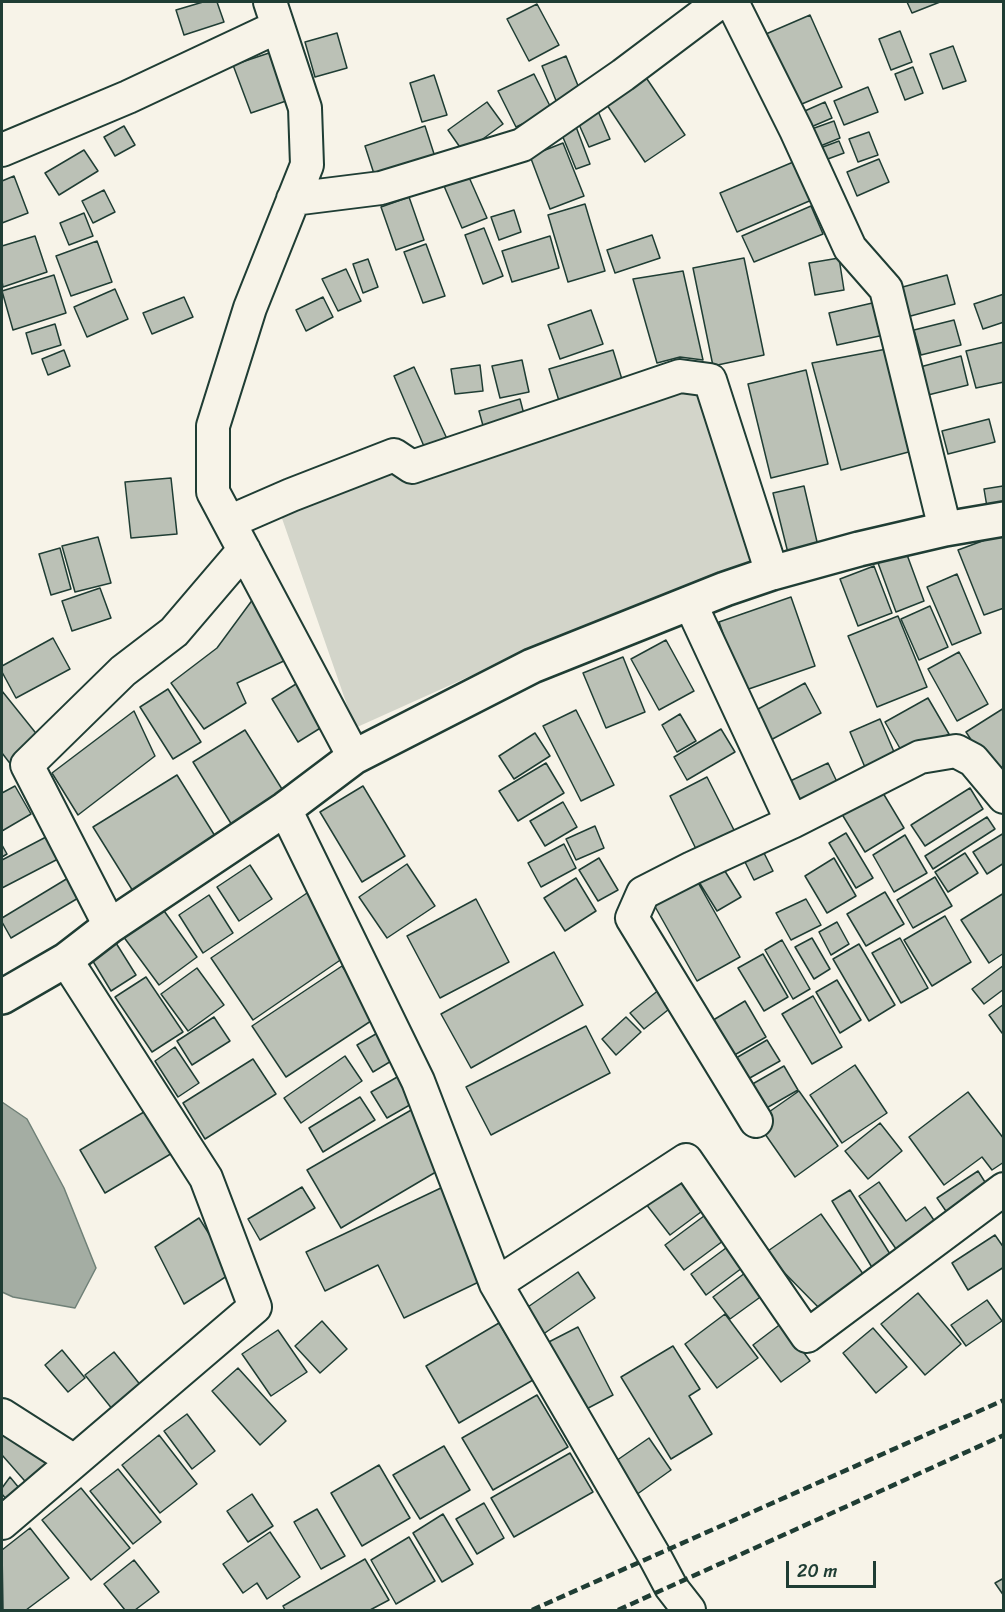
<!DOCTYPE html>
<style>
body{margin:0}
#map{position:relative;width:1005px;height:1612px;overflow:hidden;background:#f7f3e8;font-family:Sriracha,sans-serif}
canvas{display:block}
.frame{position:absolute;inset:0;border:3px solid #1f3d34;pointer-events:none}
.scale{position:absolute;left:786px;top:1561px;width:90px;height:27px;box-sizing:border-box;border:3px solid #1f3d34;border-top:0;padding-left:8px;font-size:18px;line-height:21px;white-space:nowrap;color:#1f3d34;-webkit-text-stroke:4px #f7f3e8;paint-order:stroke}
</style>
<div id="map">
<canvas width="1005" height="1612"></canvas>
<div class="frame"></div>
<div class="scale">20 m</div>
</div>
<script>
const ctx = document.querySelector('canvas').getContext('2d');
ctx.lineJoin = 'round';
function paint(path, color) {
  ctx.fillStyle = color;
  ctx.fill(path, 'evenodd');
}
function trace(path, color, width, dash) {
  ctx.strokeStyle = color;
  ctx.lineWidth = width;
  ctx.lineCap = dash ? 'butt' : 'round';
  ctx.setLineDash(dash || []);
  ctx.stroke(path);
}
const green = new Path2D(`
 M699 388 758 561 537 646 355 728 277 504Z`);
const water = new Path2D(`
 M2 1102 27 1119 64 1188 96 1268 75 1308 13 1297 2 1292Z`);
const building = new Path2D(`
 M203 2H217L224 22 184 35 176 10Z
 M907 2H940L912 13Z
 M537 4 559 45 529 61 507 19Z
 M810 15 842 87 790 109 759 37Z
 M900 31 912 62 891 70 879 39Z
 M337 33 347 68 315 77 305 42Z
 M953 46 966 81 943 89 930 54Z
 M269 53 286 101 251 113 233 65Z
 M566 56 583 98 559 108 542 66Z
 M913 67 923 93 905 100 895 74Z
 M534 74 552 110 516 127 498 91Z
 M434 75 447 115 422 122 410 83Z
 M645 76 685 135 645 162 605 102Z
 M868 87 878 112 844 125 834 101Z
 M487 102 503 124 464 153 448 130Z
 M825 102 832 118 804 130 798 114Z
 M598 111 610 139 589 147 577 120Z
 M834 121 840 138 813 149 806 131Z
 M575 124 590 164 576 169 560 130Z
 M124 126 135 145 115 156 104 137Z
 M425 126 436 160 376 180 365 146Z
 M869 132 878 155 858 162 849 139Z
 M839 141 844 153 817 163 812 151Z
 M563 143 584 196 550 209 530 156Z
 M84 150 98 171 59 195 45 173Z
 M879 159 889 182 857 196 847 172Z
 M798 160 814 199 737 232 720 193Z
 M468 175 487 218 462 228 444 186Z
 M14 176 28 213 2 223V181Z
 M104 190 115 212 93 223 82 201Z
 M409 197 424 240 396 250 381 207Z
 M585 204 605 271 568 282 548 215Z
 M811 206 823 234 754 262 742 236Z
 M514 210 521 232 499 240 491 217Z
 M84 213 93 236 69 245 60 223Z
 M484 228 503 276 483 284 465 235Z
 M652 235 660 258 615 273 607 250Z
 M35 236 47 272 3 287 2 281V246Z
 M550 236 559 268 512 282 502 251Z
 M97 241 112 282 71 296 56 256Z
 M426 244 445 296 423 303 404 252Z
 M744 258 764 355 713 366 693 268Z
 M839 258 844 290 815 295 809 263Z
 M368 259 378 287 363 293 353 264Z
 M346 269 361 301 338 311 322 279Z
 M683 271 703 360 680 357 657 363 633 279Z
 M54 275 66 313 13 330 2 291Z
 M947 275 955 304 907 317 899 288Z
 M115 289 128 319 87 337 74 307Z
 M1004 294V322L983 329 974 304Z
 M184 297 193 317 152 334 143 313Z
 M323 297 333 317 306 331 296 310Z
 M881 301 889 334 837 345 829 313Z
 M591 310 603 344 560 359 548 325Z
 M954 320 961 345 921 355 914 330Z
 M55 324 61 345 32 354 26 333Z
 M1004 342V382L976 388 966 351Z
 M892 348 916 450 841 470 812 363Z
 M64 350 70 366 48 375 42 359Z
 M613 350 624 386 560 404 549 369Z
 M961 356 968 385 928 395 920 367Z
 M522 360 529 392 500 398 492 366Z
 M480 365 483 391 455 394 451 369Z
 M414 367 448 441 426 451 394 376Z
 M806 370 828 464 771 478 748 384Z
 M520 399 526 422 485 433 479 411Z
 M989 419 995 442 948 454 942 431Z
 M171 478 177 534 131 538 125 482Z
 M804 486 818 546 788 553 773 493Z
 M1003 486 1004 505 987 507 984 489Z
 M1004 533V608L984 615 958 550Z
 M98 537 111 583 75 592 62 546Z
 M60 548 71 589 51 595 39 554Z
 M906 552 924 601 896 612 878 563Z
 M874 566 892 613 858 626 840 579Z
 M957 574 981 633 952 645 927 587Z
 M100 588 111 618 72 631 62 601Z
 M256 595 288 659 237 683 246 703 204 729 171 683 217 648Z
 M791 597 815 666 743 691 719 622Z
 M930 606 948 647 919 660 901 619Z
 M898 616 927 687 877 707 848 636Z
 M53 638 70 669 16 698 2 672V666Z
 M666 640 694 691 659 710 631 659Z
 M959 652 988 704 957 721 928 669Z
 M623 657 645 712 606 728 583 673Z
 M304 679 330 722 298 742 272 699Z
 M805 683 821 713 767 742 751 713Z
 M168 689 201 742 173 759 140 707Z
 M2 691 43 742 12 766 2 753Z
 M928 698 949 734 906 759 885 722Z
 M1004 708V766L993 773 966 732Z
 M576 710 614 785 581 801 543 726Z
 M134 711 155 756 78 815 52 773Z
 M680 714 696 741 677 752 662 725Z
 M880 719 897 759 867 772 850 732Z
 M721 729 735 752 687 780 674 757Z
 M245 730 287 797 235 830 193 762Z
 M535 733 550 756 514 779 499 756Z
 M546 763 564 793 518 821 499 791Z
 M828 763 838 784 797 804 786 783Z
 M177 775 220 844 136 896 93 827Z
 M707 777 735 832 697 851 670 796Z
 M15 786 31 814 2 831V793Z
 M363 786 405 856 362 882 320 812Z
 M880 788 904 828 865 852 840 811Z
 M970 788 983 809 925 846 911 825Z
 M563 802 577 827 545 846 530 821Z
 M987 817 995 829 933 869 925 856Z
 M595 826 604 848 576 860 566 839Z
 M846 833 873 878 856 888 829 843Z
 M1004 833V863L987 874 973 852Z
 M905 835 927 873 894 892 873 855Z
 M46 837 58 859 2 888V860Z
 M759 843 773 871 754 880 740 852Z
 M564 844 576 868 541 887 528 863Z
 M2 845 7 854 2 857Z
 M965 853 978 873 948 892 935 872Z
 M599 858 618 890 598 901 579 870Z
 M834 858 856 896 827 913 805 876Z
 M407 864 435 906 387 938 359 897Z
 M250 865 272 899 239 921 217 887Z
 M723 868 741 897 717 911 699 882Z
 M692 872 740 957 697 981 649 896Z
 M73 875 85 894 11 938 2 922V918Z
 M935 877 952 906 913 928 897 900Z
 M576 878 596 911 565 931 544 898Z
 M310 891 352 952 253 1020 211 958Z
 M885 892 904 924 866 946 847 914Z
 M1004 893V953L989 963 961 920Z
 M209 895 233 933 203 953 179 915Z
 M476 899 509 962 440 998 407 936Z
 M806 899 821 925 791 940 776 913Z
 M162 908 197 957 159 985 123 936Z
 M945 916 971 962 932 986 904 940Z
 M837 922 849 944 831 955 819 932Z
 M812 938 830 969 814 979 795 947Z
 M900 938 928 988 901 1003 872 953Z
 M782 940 810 989 793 999 765 950Z
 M116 943 136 975 111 991 91 958Z
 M859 944 895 1005 869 1021 833 959Z
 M554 952 583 1005 471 1068 441 1014Z
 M763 954 788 997 764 1011 738 968Z
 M1004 965V989L984 1004 972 989Z
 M342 966 377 1017 286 1077 252 1026Z
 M197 968 224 1005 188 1031 161 994Z
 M146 977 183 1032 152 1052 115 997Z
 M837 980 861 1020 840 1033 816 992Z
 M665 985 678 1002 644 1029 630 1013Z
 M813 996 842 1047 812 1064 782 1014Z
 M745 1001 766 1037 731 1057 710 1022Z
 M1004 1004V1032L1002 1033 989 1015Z
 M214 1017 230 1041 192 1065 177 1041Z
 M626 1017 641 1032 616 1055 602 1039Z
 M586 1026 610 1073 491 1135 466 1087Z
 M386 1028 403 1054 373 1072 357 1045Z
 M767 1040 780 1061 748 1079 736 1058Z
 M175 1047 199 1083 178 1097 155 1061Z
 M345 1056 362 1081 301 1123 284 1098Z
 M253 1059 276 1094 205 1139 183 1103Z
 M855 1065 887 1113 842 1143 810 1095Z
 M784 1066 798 1090 763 1110 749 1086Z
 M406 1072 422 1098 387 1118 371 1092Z
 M799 1091 838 1146 795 1177 756 1121Z
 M968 1092 1004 1139V1162L992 1170 982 1157 944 1185 909 1137Z
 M360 1097 375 1120 323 1152 309 1128Z
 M154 1106 179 1149 105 1193 80 1150Z
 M413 1109 446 1166 341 1228 307 1170Z
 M880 1123 902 1151 868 1179 845 1151Z
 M978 1171 990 1190 950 1217 937 1198Z
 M686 1174 709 1206 670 1235 646 1204Z
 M879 1182 906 1221 925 1207 940 1229 901 1256 859 1196Z
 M302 1187 315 1208 260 1240 248 1219Z
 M443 1187 487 1278 404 1318 378 1265 325 1291 306 1252Z
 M850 1190 895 1262 876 1274 832 1201Z
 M712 1210 731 1235 684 1270 665 1245Z
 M821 1214 868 1281 821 1310 765 1253Z
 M199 1218 233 1272 184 1304 155 1247Z
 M995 1235 1004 1248V1267L968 1290 952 1263Z
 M734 1242 750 1262 706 1295 691 1274Z
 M753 1267 770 1290 730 1319 713 1297Z
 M578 1272 595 1298 542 1335 525 1309Z
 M918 1293 961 1344 925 1375 881 1324Z
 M987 1300 1002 1321 966 1346 951 1325Z
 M725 1314 758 1358 717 1388 685 1344Z
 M322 1321 347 1349 320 1373 295 1346Z
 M499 1323 533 1380 459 1423 426 1366Z
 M782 1323 810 1361 781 1382 753 1345Z
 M578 1327 613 1395 575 1415 539 1347Z
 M873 1328 907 1367 876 1393 843 1353Z
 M278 1330 307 1372 271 1396 242 1354Z
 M673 1346 700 1389 689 1396 712 1434 671 1459 621 1377Z
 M62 1350 85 1378 68 1392 45 1365Z
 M114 1352 142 1387 113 1410 85 1375Z
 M238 1368 286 1421 260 1445 212 1391Z
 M537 1395 568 1447 493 1490 462 1438Z
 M187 1414 215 1451 192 1469 164 1431Z
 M2 1431 60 1463 31 1488 2 1455Z
 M159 1435 197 1484 160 1513 122 1465Z
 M649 1438 671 1470 636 1495 613 1463Z
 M444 1446 470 1490 420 1519 393 1475Z
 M570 1453 593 1492 514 1537 491 1498Z
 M379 1465 410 1518 362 1546 331 1493Z
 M118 1469 161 1522 133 1544 90 1491Z
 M10 1477 24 1494 10 1504 2 1494V1488Z
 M81 1488 130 1548 91 1580 42 1520Z
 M252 1494 273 1526 248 1542 227 1511Z
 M484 1503 504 1538 477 1554 456 1519Z
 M317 1509 345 1556 321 1569 294 1522Z
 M443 1514 473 1564 442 1582 413 1533Z
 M30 1528 69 1578 26 1610H3L2 1550Z
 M270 1532 300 1577 267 1599 257 1583 243 1593 223 1564Z
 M409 1537 435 1581 396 1604 371 1560Z
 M365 1559 389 1600 370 1610H285L283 1606Z
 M134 1560 159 1592 135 1610H125L104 1584Z
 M1004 1578V1596L995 1583Z`);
const minor = new Path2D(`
 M270 2 305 108 307 165 250 308 213 426V492L354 757
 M732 2 796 130 850 248 886 289 945 529
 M2 150 128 97 277 27
 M293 199 381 188 522 145 623 75 720 2
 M229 522 291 495 394 455 412 467 680 376 710 380 772 573
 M690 603 792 822
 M285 809 418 1081 496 1284 655 1557 671 1587 689 1610
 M110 926 27 765 123 671 174 632 244 550
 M756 1121 632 918 643 893 692 868 792 822 920 757 956 751 973 760 1004 797
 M496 1284 686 1160 807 1336 1004 1189
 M2 1415 74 1461
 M2 1523 255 1307 206 1178 66 960`);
const tertiary = new Path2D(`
 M2 997 66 960 110 926 285 809 354 757 532 666 725 589 772 573 859 549 945 529 1004 519`);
const rail = new Path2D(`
 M532 1610 1004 1400
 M618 1610 1004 1435`);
paint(green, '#d3d5ca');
paint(water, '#a4ada3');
trace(water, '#6f8077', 1.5);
paint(building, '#bbc1b6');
trace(building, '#1f3d34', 1.5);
trace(minor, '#1f3d34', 36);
trace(tertiary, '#1f3d34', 38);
trace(minor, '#f7f3e8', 32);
trace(tertiary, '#f7f3e8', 33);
trace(rail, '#1f3d34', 4.5, [9, 4.5]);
</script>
